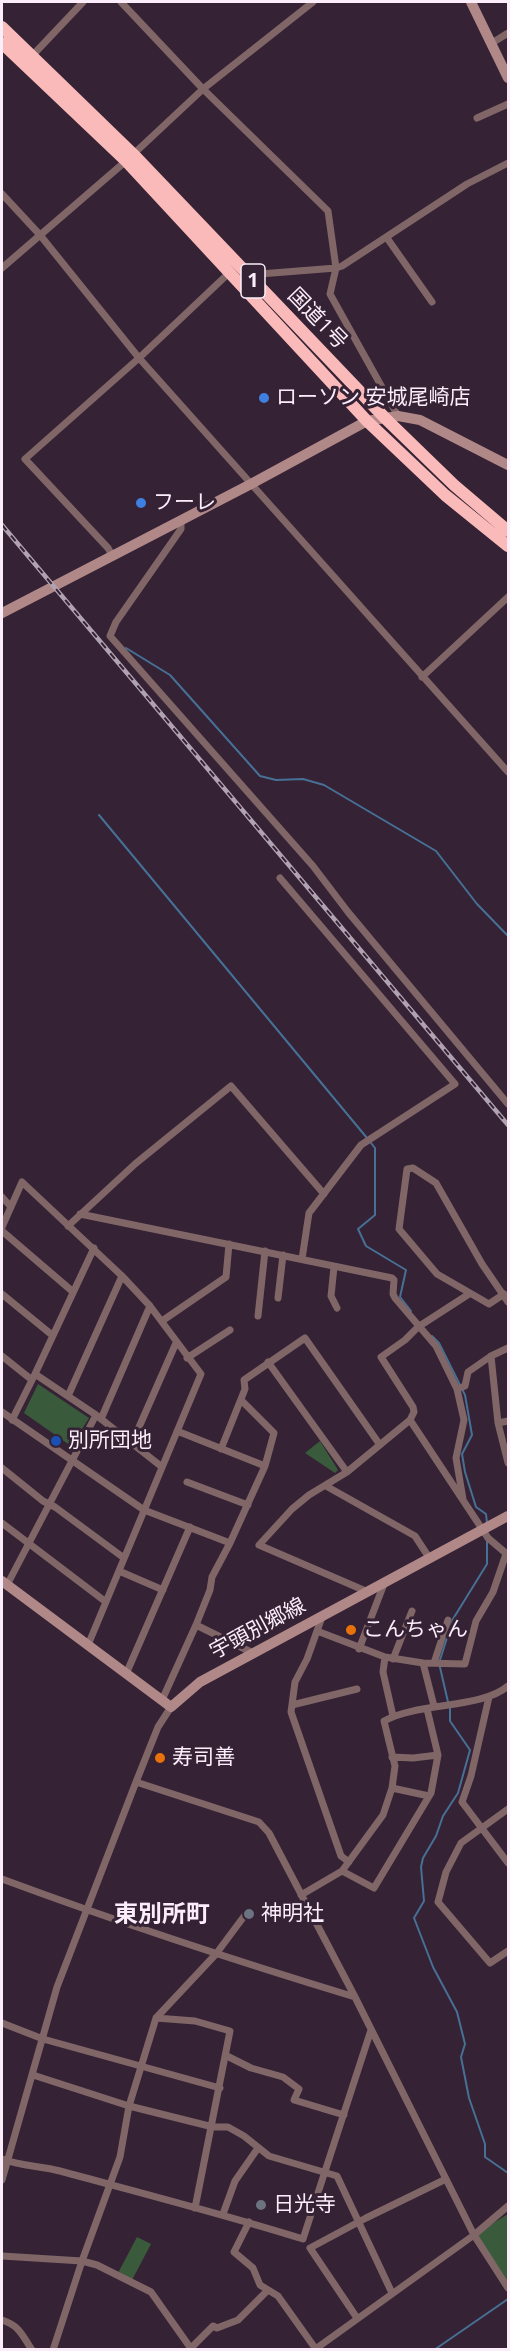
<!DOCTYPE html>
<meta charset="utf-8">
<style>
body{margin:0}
#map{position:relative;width:510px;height:2351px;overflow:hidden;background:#352235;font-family:"Open Sans",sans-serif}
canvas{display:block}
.frame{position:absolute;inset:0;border:3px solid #fbeefa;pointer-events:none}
</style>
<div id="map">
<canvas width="510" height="2351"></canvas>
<div class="frame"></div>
</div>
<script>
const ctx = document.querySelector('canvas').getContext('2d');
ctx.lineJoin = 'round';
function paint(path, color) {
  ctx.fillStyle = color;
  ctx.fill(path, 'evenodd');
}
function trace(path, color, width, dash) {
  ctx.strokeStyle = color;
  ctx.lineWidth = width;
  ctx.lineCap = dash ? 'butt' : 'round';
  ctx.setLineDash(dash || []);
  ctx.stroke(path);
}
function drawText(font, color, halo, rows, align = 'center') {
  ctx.font = font + ' "Open Sans","Noto Sans JP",sans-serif';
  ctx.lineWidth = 6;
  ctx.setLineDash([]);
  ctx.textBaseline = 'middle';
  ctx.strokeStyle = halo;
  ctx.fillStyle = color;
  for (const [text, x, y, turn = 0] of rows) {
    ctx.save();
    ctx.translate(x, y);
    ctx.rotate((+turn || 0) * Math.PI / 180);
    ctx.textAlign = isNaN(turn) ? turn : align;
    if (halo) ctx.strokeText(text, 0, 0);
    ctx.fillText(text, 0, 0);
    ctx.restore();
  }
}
const green = new Path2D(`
 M38 1384 89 1418 71 1446 24 1413Z
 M320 1441 338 1470 335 1473 305 1453Z
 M508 2214V2284L474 2235Z
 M137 2237 151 2244 132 2280 118 2273Z`);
const stream = new Path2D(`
 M126 648 170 675 260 776 276 780 303 779 324 785 436 851 477 904 508 936
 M99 815 367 1138
 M371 1143 375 1148V1215L358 1229 366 1246 406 1270 400 1297 411 1311
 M432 1336 439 1343 465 1395 472 1435 462 1454 465 1472 476 1507 486 1514 487 1523
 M448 1702 439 1663 453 1619 487 1564V1541
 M450 1708V1721L470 1750 458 1793 443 1816 436 1836 423 1858 421 1867 424 1901 414 1918 433 1967 457 2012 465 2044 461 2057 469 2098 485 2144V2157L508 2173
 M434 2350 508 2299`);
const street = new Path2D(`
 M121 2 203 89 328 211 336 268 330 294 398 416
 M492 43 508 33
 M31 57 83 2
 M477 118 508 104
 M2 194 40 235 139 358 508 772
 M387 238 432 302
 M2 268 126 161 203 89 313 2
 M252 279 260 274 336 268 342 266 467 184 508 163
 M181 520V529L116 622 110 636 313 866 348 912 508 1104
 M112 555 108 548 25 459 139 358 230 272
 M422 677 508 597
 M280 878 455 1084 361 1145 309 1213 302 1259
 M2 1197 11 1207
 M80 1214 392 1278 394 1280 393 1294 395 1298 436 1346 457 1389 464 1420 456 1458 463 1499
 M68 1226 135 1164 231 1086 324 1194
 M2 1227 22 1182 122 1276 150 1306 201 1374 88 1645
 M2 1231 72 1291
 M94 1248 35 1374 96 1415 162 1467
 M334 1267 331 1296 337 1308
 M2 1294 52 1335
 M504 1294 489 1304 437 1274 399 1229 407 1169 413 1168 436 1183 482 1264 508 1302
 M278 1298 283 1255
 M258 1316 265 1251
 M162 1321 226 1277 229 1244
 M2 1356 32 1380
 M491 1356 498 1423 508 1463
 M187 1358 230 1330
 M268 1362 347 1472
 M457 1389 465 1386 468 1372 491 1356 508 1348
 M68 1396 122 1276
 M2 1412 144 1510 230 1543
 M101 1419 150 1306
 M12 1420 35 1374
 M410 1420 488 1538 508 1555
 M498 1423 508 1421
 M177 1431 265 1466
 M132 1443 176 1343
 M221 1449 245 1389 244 1380 305 1338 380 1445
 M2 1468 43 1501 55 1507 124 1558
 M187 1482 248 1505
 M326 1486 415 1536 430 1559
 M2 1523 106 1602
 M119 1571 163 1590
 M7 1585 96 1415
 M368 1592 259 1545 292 1509 309 1495 347 1472 410 1420 414 1412 413 1407 381 1357 405 1340 418 1327 469 1294
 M322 1617 307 1659 295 1682 291 1712 341 1856 349 1862
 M196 1625 253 1653
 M317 1631 385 1657 423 1663 465 1664 476 1621 493 1592 506 1554
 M359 1649 384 1584
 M385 1657 383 1672 393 1716
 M393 1659 412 1611
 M423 1663 434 1706
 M434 1663 448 1620
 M126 1674 190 1527
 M489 1697 471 1776 462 1802 508 1863
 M162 1700 196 1625 210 1590 212 1577 230 1543 265 1466 274 1433 241 1400
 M292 1705 357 1689
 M392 1757 413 1758 438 1755
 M136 1782 259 1822 269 1833 355 1997 474 2235 508 2288
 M392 1788 429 1796
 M508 1809 461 1843 446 1872 438 1902 490 1963 508 1951
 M342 1871 374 1888 431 1793 438 1755 427 1709
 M2 1879C118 1922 236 1961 355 1997
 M301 1895 342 1871 383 1815 392 1788 395 1766 384 1721C418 1702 481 1709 508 1686
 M156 2018 195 2021 230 2031 195 2208
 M2 2023 43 2039 220 2088
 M227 2056 251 2068 283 2077 299 2089 294 2100 344 2115
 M33 2075 129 2106 213 2127H228L244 2136 269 2156 337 2176 392 2293
 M2 2159C20 2166 41 2166 60 2171 141 2193 223 2214 303 2239L371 2030
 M2 2180 57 1987 136 1782 158 1727 171 1707
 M223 2214 235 2181 258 2148
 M249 2222 234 2252 253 2268 260 2285 278 2296 315 2348
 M2 2256 82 2261 97 2265 151 2292 192 2350
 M357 2318 310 2248 366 2218 446 2179
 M2 2320C20 2326 22 2335 32 2350
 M191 2348 213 2326 217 2328 238 2320 268 2290
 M53 2350 82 2261 120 2157 129 2106 156 2018 216 1954 245 1915
 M314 2350 474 2235 508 2206`);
const secondary = new Path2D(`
 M471 2 508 78
 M2 613 251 484 367 421 398 416 420 420 508 465
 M2 1581 171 1707 200 1682 508 1516`);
const highway = new Path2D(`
 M2 27 133 154 386 419 454 485 508 531
 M2 43 126 161 367 421 445 495 508 546`);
const rail = new Path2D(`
 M2 525 508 1125`);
const markers = [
 [264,398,6,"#3f7fe0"],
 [141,503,6,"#3f7fe0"],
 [56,1441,6,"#1a4fb4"],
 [351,1630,6,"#e8710a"],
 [160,1758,6,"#e8710a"],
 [249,1914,6,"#6b7280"],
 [261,2205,6,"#6b7280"]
];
const shields = [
 [253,281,24]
];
const shieldNames = [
 ["1",253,281]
];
const streetNames = [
 ["国道1号",317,319,46],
 ["宇頭別郷線",258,1629,-28]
];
const poiNames = [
 ["ローソン 安城尾崎店",276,398],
 ["フーレ",153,503],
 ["別所団地",68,1441],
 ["こんちゃん",363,1630],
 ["寿司善",172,1758],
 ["神明社",261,1914],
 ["日光寺",273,2205]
];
const quarterNames = [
 ["東別所町",162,1915]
];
paint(green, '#3a5b3b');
trace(stream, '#467095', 2);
trace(street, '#806666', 7);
trace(secondary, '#b18888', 10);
trace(highway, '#fabab9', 12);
trace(rail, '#b1a2b1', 4.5);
trace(rail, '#352235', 2, [7]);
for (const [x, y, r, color] of markers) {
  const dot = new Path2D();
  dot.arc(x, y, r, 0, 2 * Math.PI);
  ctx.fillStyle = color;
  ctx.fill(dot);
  trace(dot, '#352235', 2);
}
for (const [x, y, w] of shields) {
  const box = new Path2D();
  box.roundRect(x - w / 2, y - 17, w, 34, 4.5);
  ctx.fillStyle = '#352235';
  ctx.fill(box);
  trace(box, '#fbeefa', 1.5);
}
drawText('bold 20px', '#fbeefa', null, shieldNames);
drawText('21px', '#fbeefa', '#352235', streetNames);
drawText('21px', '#fbeefa', '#352235', poiNames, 'left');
drawText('bold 24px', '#fbeefa', '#352235', quarterNames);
</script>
